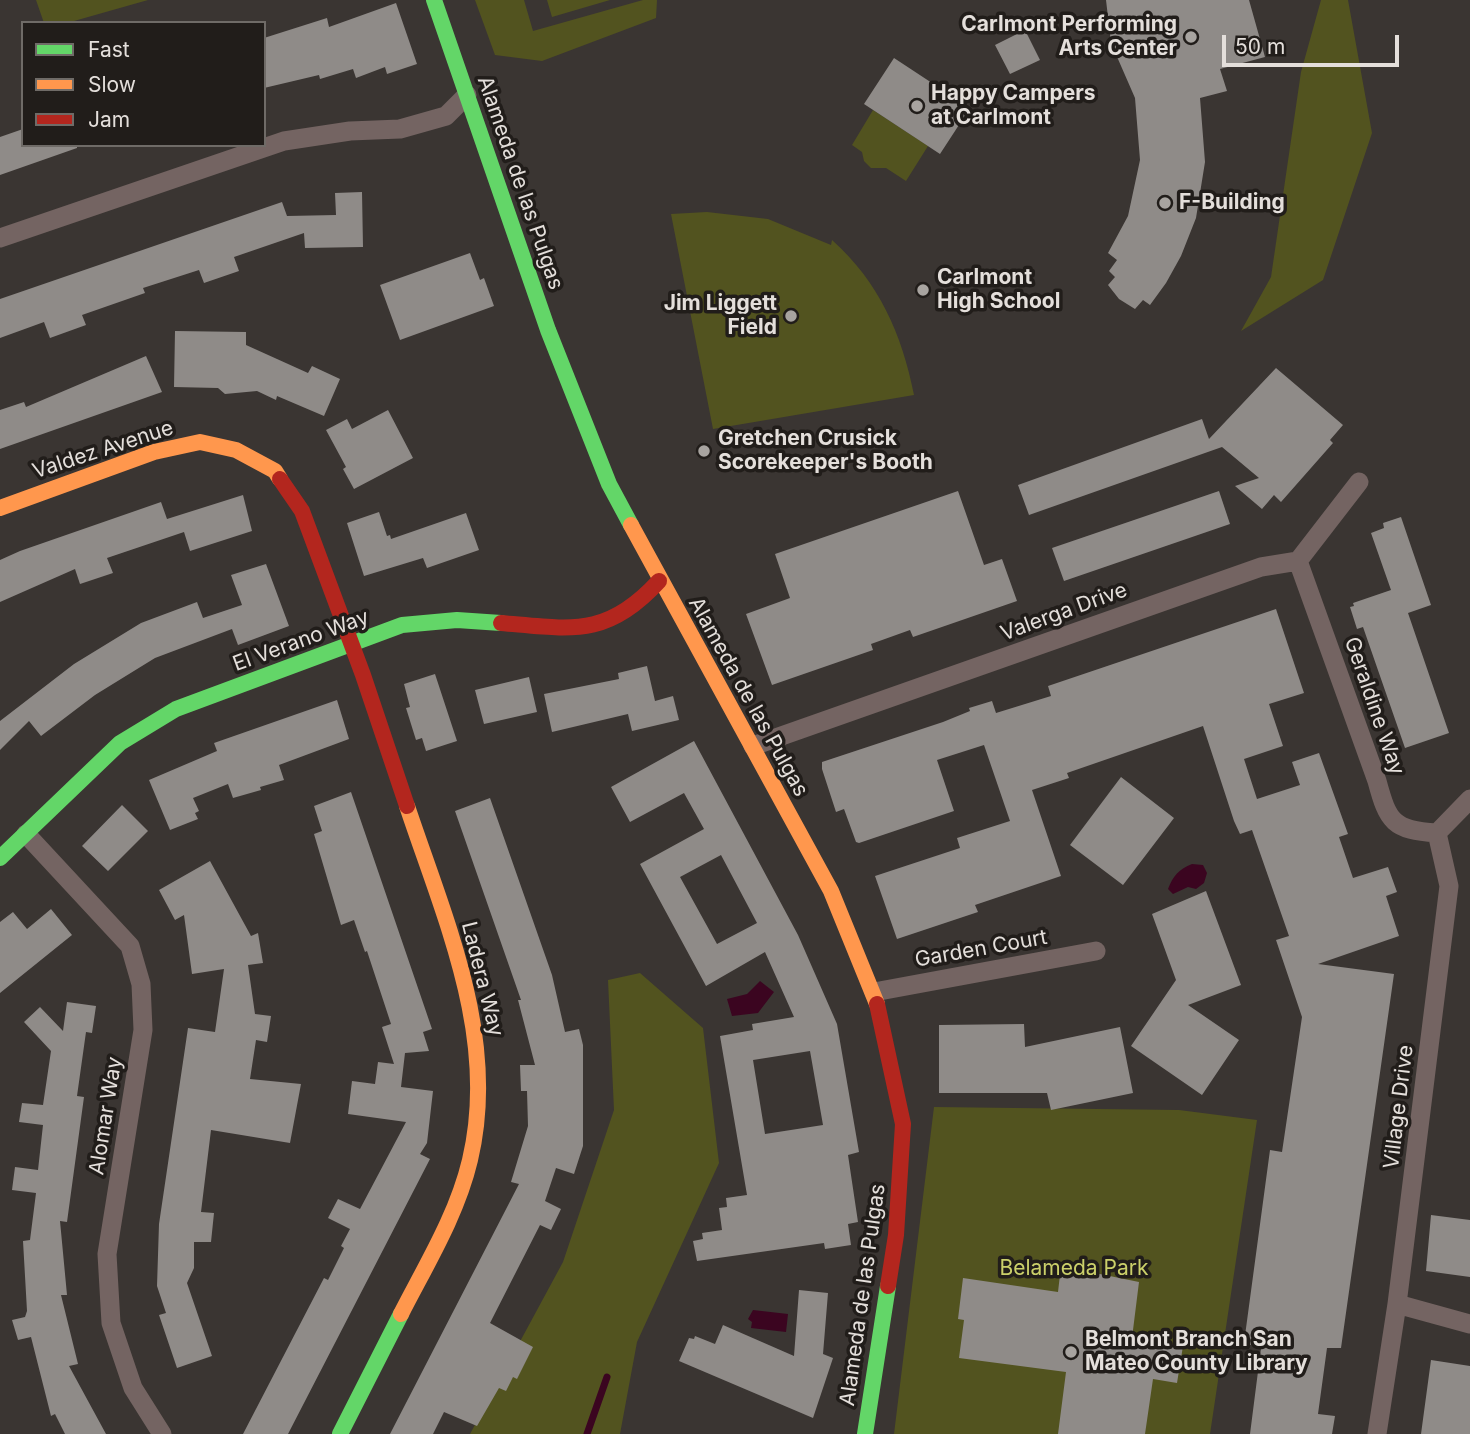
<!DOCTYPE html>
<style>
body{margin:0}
#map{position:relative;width:1470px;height:1434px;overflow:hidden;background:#3a3532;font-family:Inter,sans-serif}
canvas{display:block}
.legend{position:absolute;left:21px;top:21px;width:245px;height:126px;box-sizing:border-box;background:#211d1a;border:2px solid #6f6b67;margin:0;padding:9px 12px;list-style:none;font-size:21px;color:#e4dfdb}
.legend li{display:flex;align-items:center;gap:14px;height:35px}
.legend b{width:35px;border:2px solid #6f6b67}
.scale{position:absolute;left:1222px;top:35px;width:177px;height:32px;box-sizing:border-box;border:4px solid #e4dfdb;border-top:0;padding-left:9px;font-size:21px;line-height:24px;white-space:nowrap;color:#e4dfdb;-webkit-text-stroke:5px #211d1a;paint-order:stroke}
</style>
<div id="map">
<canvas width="1470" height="1434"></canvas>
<ul class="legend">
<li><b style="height:9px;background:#63d668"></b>Fast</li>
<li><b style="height:9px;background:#ff974d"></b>Slow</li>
<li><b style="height:9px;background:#b3261e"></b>Jam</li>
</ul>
<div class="scale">50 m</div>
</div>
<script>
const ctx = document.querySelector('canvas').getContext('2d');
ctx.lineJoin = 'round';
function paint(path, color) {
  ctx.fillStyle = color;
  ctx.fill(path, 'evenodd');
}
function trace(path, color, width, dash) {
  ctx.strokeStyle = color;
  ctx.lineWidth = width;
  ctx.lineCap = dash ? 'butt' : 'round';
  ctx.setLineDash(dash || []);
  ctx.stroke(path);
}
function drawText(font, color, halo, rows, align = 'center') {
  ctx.font = font + ' Inter,sans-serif';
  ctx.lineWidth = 7;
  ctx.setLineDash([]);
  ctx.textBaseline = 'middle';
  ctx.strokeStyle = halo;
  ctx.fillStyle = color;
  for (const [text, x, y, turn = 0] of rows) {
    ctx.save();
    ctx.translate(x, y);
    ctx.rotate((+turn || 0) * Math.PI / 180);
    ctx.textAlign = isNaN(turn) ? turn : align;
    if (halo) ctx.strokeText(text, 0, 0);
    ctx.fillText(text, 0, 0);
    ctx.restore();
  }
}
const green = new Path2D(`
 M36 0H148L67 23H44Z
 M475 0H524L533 31 643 0H657L656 18 542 61 495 55Z
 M547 0H610L552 17Z
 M1321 0H1348L1372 133 1323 280 1241 331 1271 277 1301 72Z
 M873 110 928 146 906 181 886 168H871L864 161 862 152 852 145Z
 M707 212 768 219 831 245 832 240C879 282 902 334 914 395L713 429 671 214Z
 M640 973 703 1028 719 1163 637 1342 620 1434H470L563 1262 614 1110 608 980Z
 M934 1107 1179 1110 1257 1120 1210 1434H894Z`);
const water = new Path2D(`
 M1192 864 1203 865 1207 873 1204 883 1196 889 1188 887 1173 894 1168 889C1173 876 1179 869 1192 864Z
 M760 981 774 992 758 1013 732 1016 727 999 747 994Z
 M753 1310 788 1314 786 1332 751 1328 752 1322 748 1319Z`);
const stream = new Path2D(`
 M587 1434 607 1377`);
const building = new Path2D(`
 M1106 0H1249L1265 57 1220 69 1227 91 1200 98 1205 162 1196 218 1181 256 1166 283 1150 305 1143 300 1135 309 1119 299 1108 285 1115 277 1109 271 1117 260 1108 253 1128 216 1140 160 1135 98 1111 43Z
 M396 3 417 64 387 74 385 67 356 78 353 69 320 79 319 75 264 88V38L327 18 329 27Z
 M1025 30 1040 60 1010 74 995 45Z
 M894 58 970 108 940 154 864 104Z
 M23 129V145H77V148L0 175V137Z
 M362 192 363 247 305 248 304 233 234 257 239 271 204 283 199 270 143 288 145 293 82 315 86 325 50 338 44 322 0 338V299L282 202 287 216 336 215 335 193Z
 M470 253 480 280 484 278 494 306 400 340 380 285Z
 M175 331 246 332V345L308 373 312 366 340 379 324 416 277 396 276 400 257 391 225 394 218 388 174 387Z
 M146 356 162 392 0 449V410L24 402 26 407Z
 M1276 368 1343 425 1330 440 1333 443 1281 502 1274 495 1262 509 1235 486 1259 478 1222 447 1029 515 1018 485 1202 419 1209 439Z
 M388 410 413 458 354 489 343 469 346 467 326 430 347 419 352 429Z
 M958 491 984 565 1002 559 1017 601 913 637 910 630 871 644 873 650 772 685 746 614 790 598 775 554Z
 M1219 491 1230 524 1064 581 1052 548Z
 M243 495 252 531 190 551 184 532 107 558 113 573 80 584 75 569 0 602V560L20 551 161 502 167 519Z
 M379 512 387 536 390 535 391 539 466 513 479 550 427 568 423 558 364 576 347 523Z
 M1401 517 1431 605 1408 613 1449 733 1405 748 1363 627 1357 629 1350 607 1354 606 1353 603 1391 590 1371 533 1384 528 1383 523Z
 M266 564 289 626 238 645 232 629 155 658 95 695 41 736 29 721 0 750V721L74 664 141 623 197 602 203 618 242 605 231 575Z
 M1276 609 1304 693 1269 704 1283 746 1244 759 1257 799 1300 785 1292 762 1319 753 1348 834 1339 837 1353 878 1388 867 1397 892 1386 896 1399 936 1318 964 1394 974 1341 1348H1327L1318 1414 1335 1416 1332 1434H1250L1261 1348 1244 1343 1270 1150 1282 1152 1302 1017 1276 940 1289 936 1252 830 1240 834 1234 821 1203 726 1067 773 1069 778 1032 790 1061 876 975 905 978 912 897 939 875 876 960 848 957 838 1010 821 984 745 937 760 954 811 859 843 856 842 844 809 836 812 822 769V762L943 722 970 711 969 708 992 701 996 713 1051 696 1048 686Z
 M647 666 655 701 673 696 679 720 632 731 628 714 552 732 544 694 619 679 618 673Z
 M435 674 457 741 426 751 422 738 416 740 406 708 410 707 404 684Z
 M529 677 537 712 484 724 475 690Z
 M337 700 349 739 279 765 284 780 260 787 261 790 233 798 228 784 193 798 199 811 195 813 198 819 170 830 149 780 217 751 214 743Z
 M694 741 798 935 837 1024 859 1152 848 1155 858 1222 848 1224 851 1245 825 1249 824 1243 697 1261 693 1241 703 1239 702 1233 722 1230 719 1208 727 1207 726 1198 747 1195 720 1036 753 1030 752 1024 794 1017 765 952 706 986 640 864 704 829 684 793 630 822 611 787ZM721 855 757 923 717 944 680 877ZM810 1051 823 1125 765 1134 753 1060Z
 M1121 777 1174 818 1123 885 1070 845Z
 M351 792 432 1029 423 1032 429 1051 405 1053 401 1087 433 1091 427 1143 420 1154 430 1159 288 1434H243L324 1278 328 1280 344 1248 341 1246 350 1229 328 1218 338 1199 360 1209 406 1122 348 1114 352 1081 375 1084 378 1062 394 1064 382 1027 391 1024 367 951 365 952 354 920 341 925 314 834 322 831 314 806Z
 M490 798 552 975 565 1032 579 1029 583 1045V1146L574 1174 556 1168 545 1201 561 1209 551 1230 540 1225 490 1323 533 1347 517 1379 513 1377 506 1391 499 1388 477 1426 444 1412 433 1434H390L519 1184 511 1182 528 1126 527 1091H521L520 1065H535L518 1000H521L455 811Z
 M122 805 148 831 108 871 82 846Z
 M210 861 251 936 258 933 263 963 248 965 255 1014 271 1016 267 1042 256 1040 250 1079 301 1084 290 1143 211 1130 201 1212 214 1213 211 1242H194V1268L187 1283 212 1356 177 1368 159 1315 166 1313 157 1286 159 1224 188 1028 215 1032 224 969 192 974 184 915 175 920 159 890Z
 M1206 891 1241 985 1188 1005 1239 1040 1202 1095 1131 1046 1176 980 1152 914Z
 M51 909 72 935 0 993V922L13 912 27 929Z
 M67 1002 96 1006 92 1033 86 1032 77 1096 84 1097 67 1222 60 1221 67 1295H61L78 1364 69 1366 106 1434H65L55 1414 51 1416 31 1337 18 1340 12 1320 25 1317 27 1311 23 1241 30 1240 36 1193 12 1190 15 1167 38 1170 43 1125 19 1122 22 1103 43 1105 51 1051 24 1022 40 1007 63 1031Z
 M1024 1024 1025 1047 1120 1027 1133 1093 1051 1110 1047 1093H939V1025Z
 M1431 1215 1470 1220V1277L1426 1271Z
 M1061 1266 1139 1282 1132 1338 1183 1346 1177 1383 1153 1379 1145 1434H1058L1066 1372 959 1358 964 1320 958 1319 963 1278 1058 1292Z
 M799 1290 828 1293 823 1354 833 1358 813 1418 679 1361 689 1338 694 1339 695 1336 715 1344 723 1325 794 1356Z
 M1431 1360 1470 1366V1434H1421Z`);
const street = new Path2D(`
 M0 238 284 141 350 131 400 129 446 116 467 95
 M1298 561 1377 781C1388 822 1393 830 1437 833
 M753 746 1261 567 1298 561 1359 482
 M26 834 130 946 141 984 143 1030 107 1254 111 1323 133 1388 162 1434
 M874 992 1096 951
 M1397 1304 1470 1324
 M1377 1434 1397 1304 1449 886 1437 833 1470 799`);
const fast = new Path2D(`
 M434 0 548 330 609 484 631 525
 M0 858 120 743 176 709 402 625 457 620 501 623
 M340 1434 401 1314
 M865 1434 888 1286`);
const slow = new Path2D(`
 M0 508 154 452 200 442 236 450 275 471 280 479
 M631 525 831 891 877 1004
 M401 1314C426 1265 457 1215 470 1160 499 1038 445 920 407 806`);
const jam = new Path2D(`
 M280 479 302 511 363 675 407 806
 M501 623C572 629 607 638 659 581
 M877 1004 903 1124 896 1235 888 1286`);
const markers = [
 [1191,37,7,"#a8a4a0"],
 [917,106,7,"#a8a4a0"],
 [1165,203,7,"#a8a4a0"],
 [923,290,7,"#a8a4a0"],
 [791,316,7,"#a8a4a0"],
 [704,451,7,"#a8a4a0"],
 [1071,1352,7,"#a8a4a0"]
];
const poiNames = [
 ["Carlmont Performing",1177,25,"right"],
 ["Arts Center",1177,49,"right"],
 ["Happy Campers",931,94],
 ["at Carlmont",931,118],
 ["F-Building",1179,203],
 ["Carlmont",937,278],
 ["High School",937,302],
 ["Jim Liggett",777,304,"right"],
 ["Field",777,328,"right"],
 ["Gretchen Crusick",718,439],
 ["Scorekeeper's Booth",718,463],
 ["Belmont Branch San",1085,1340],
 ["Mateo County Library",1085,1364]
];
const streetNames = [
 ["Alameda de las Pulgas",520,183,71],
 ["Valdez Avenue",103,450,-18],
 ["Valerga Drive",1064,612,-20],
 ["El Verano Way",301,641,-20],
 ["Alameda de las Pulgas",748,697,61],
 ["Geraldine Way",1374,706,71],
 ["Garden Court",981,949,-10],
 ["Ladera Way",482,979,76],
 ["Village Drive",1399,1107,-83],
 ["Alomar Way",106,1116,-81],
 ["Alameda de las Pulgas",863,1295,-82]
];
const parkNames = [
 ["Belameda Park",1074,1269]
];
paint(green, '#52531f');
paint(water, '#3b0520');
trace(stream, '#3b0520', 7);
paint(building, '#8f8b88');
trace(street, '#746462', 19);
trace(fast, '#63d668', 16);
trace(slow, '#ff974d', 16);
trace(jam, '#b3261e', 16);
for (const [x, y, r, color] of markers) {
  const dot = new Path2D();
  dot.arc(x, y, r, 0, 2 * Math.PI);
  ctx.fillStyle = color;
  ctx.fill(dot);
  trace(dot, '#211d1a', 2.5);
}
drawText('bold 21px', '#e4dfdb', '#211d1a', poiNames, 'left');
drawText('21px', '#e4dfdb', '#211d1a', streetNames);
drawText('21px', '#cbd06a', '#211d1a', parkNames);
</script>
